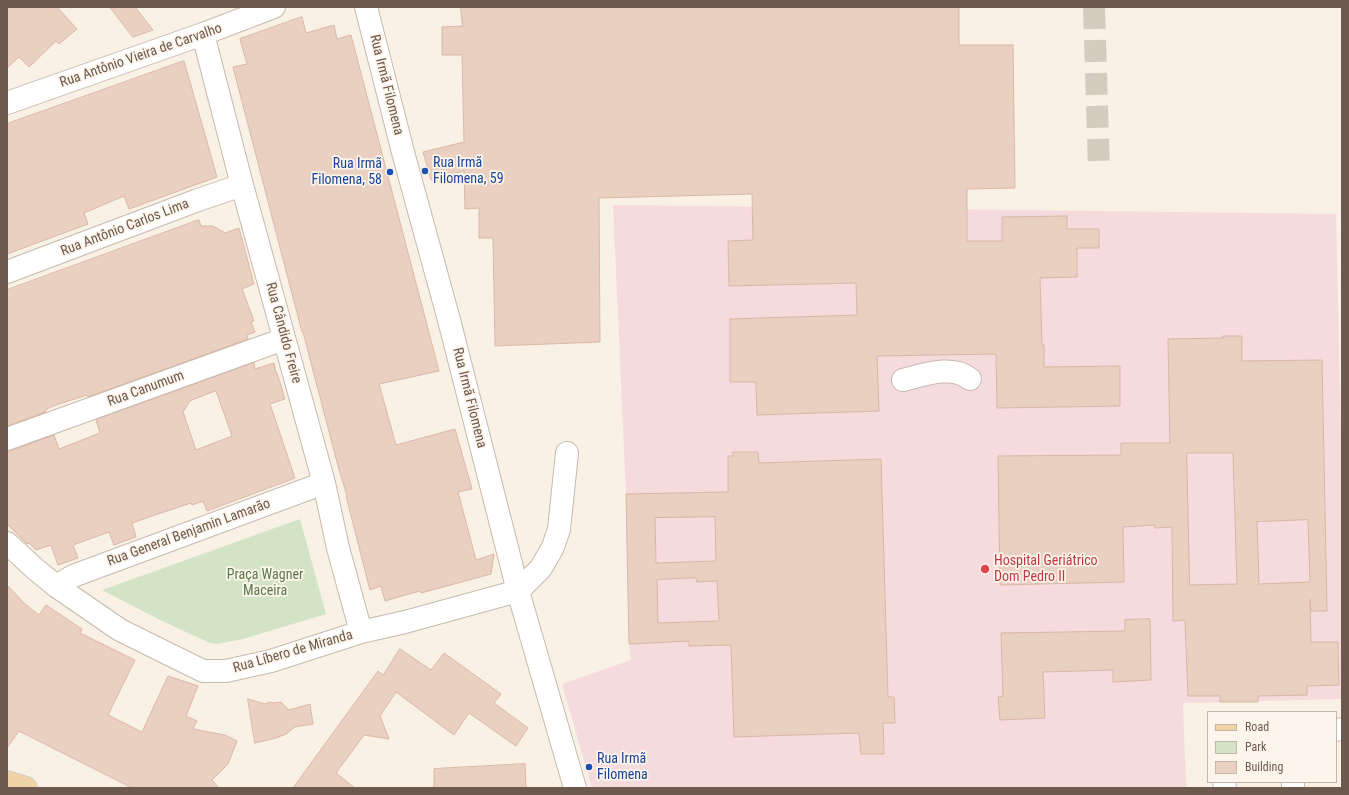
<!DOCTYPE html>
<meta charset="utf-8">
<style>
body{margin:0}
#map{position:relative;width:1349px;height:795px;overflow:hidden;background:#f9f1e5;font-family:"Roboto Condensed",sans-serif}
canvas{display:block}
.frame{position:absolute;inset:0;border:8px solid #6e594e;pointer-events:none}
.legend{position:absolute;left:1207px;top:711px;width:130px;height:72px;box-sizing:border-box;background:#fcf5eb;border:1px solid #c3b7ac;margin:0;padding:5px 7px;list-style:none;font-size:12px;color:#6e594e}
.legend li{display:flex;align-items:center;gap:8px;height:20px}
.legend b{width:20px;border:1px solid #c3b7ac}
</style>
<div id="map">
<canvas width="1349" height="795"></canvas>
<div class="frame"></div>
<ul class="legend">
<li><b style="height:5px;background:#efd2a6"></b>Road</li>
<li><b style="height:11px;background:#d3e4c6"></b>Park</li>
<li><b style="height:11px;background:#ead0c1"></b>Building</li>
</ul>
</div>
<script>
const ctx = document.querySelector('canvas').getContext('2d');
ctx.lineJoin = 'round';
function paint(path, color) {
  ctx.fillStyle = color;
  ctx.fill(path, 'evenodd');
}
function trace(path, color, width, dash) {
  ctx.strokeStyle = color;
  ctx.lineWidth = width;
  ctx.lineCap = dash ? 'butt' : 'round';
  ctx.setLineDash(dash || []);
  ctx.stroke(path);
}
function drawText(font, color, halo, rows, align = 'center') {
  ctx.font = font + ' "Roboto Condensed",sans-serif';
  ctx.lineWidth = 3.5;
  ctx.setLineDash([]);
  ctx.textBaseline = 'middle';
  ctx.strokeStyle = halo;
  ctx.fillStyle = color;
  for (const [text, x, y, turn = 0] of rows) {
    ctx.save();
    ctx.translate(x, y);
    ctx.rotate((+turn || 0) * Math.PI / 180);
    ctx.textAlign = isNaN(turn) ? turn : align;
    if (halo) ctx.strokeText(text, 0, 0);
    ctx.fillText(text, 0, 0);
    ctx.restore();
  }
}
const medical = new Path2D(`
 M613 205 1336 214 1342 476V699L1183 703 1186 788H592L562 684 631 660 629 643 626 494Z`);
const green = new Path2D(`
 M300 519 326 614 243 639 217 644 210 643 162 621 102 590Z`);
const building = new Path2D(`
 M7 7H57L77 29 59 44 56 41 29 67 19 57 7 68Z
 M110 7H135L153 30 133 37Z
 M461 7H959V45H1013L1015 188 967 189V241H1002V217L1067 216V229H1099V248H1077V277L1040 278 1042 345H1044V367L1120 366V406L997 408 996 354 877 356 879 411 757 415 756 382H730V319L857 315 856 283 729 286 728 241 753 240 752 194 599 198 600 342 495 346 493 238H479V208L465 209 464 171 431 180 423 152 464 142 462 55H442V27L462 26Z
 M302 17 306 33 334 25 337 39 351 35 439 371 379 384 396 445 455 429 472 489 458 492 476 560 494 554 491 574 421 593 420 591 385 601 381 586 370 590 346 496H347L338 466 303 332H302L233 67 247 64 240 39Z
 M184 61 217 177 129 209 124 196 84 213 88 224 7 254V124Z
 M199 220 201 226H213L225 233 239 228 254 284 242 289 254 321 251 322 255 332 247 335 248 339 88 397 87 395 53 406 45 410 46 412 7 426V290Z
 M1223 336H1242V361L1322 360 1327 611H1311L1310 599 1311 642H1338L1339 685 1307 686V695L1258 696V702H1220V696H1188L1185 620 1173 621 1172 527 1155 528V525L1123 527 1124 582 1000 585 998 456 1121 455V443H1170L1168 339 1223 338ZM1187 453H1233L1237 584 1190 585ZM1308 520 1310 582 1259 584 1257 522Z
 M254 363 255 369 274 363 276 373H277L285 399 270 404 295 478 207 511 203 501 192 505 191 503 158 514 132 523 136 537 114 545 109 532 73 545 78 558 58 565 51 545 36 550 29 543 27 544 7 524V451H11L54 435 59 449 100 433 96 420ZM216 391 232 436 196 450 183 412 190 401Z
 M733 452H758L759 463 881 459 888 697H894L895 723H883L884 754H861L859 733 734 737 731 645 689 646V641L629 644 626 494 728 492V456H733ZM715 517 716 561 656 563 655 518ZM696 578 697 582 717 581 719 621 658 623 657 580Z
 M7 585 24 603 39 615 46 605 82 629 80 633 135 660 108 715 142 732 168 676 198 686 186 716 197 721 193 729 225 735 237 741 228 764 212 780 219 788H132L19 731 7 748Z
 M1150 619 1151 680 1113 682V670L1043 672 1045 718 1000 720 998 697 1003 696 1001 633 1125 631V620Z
 M400 649 431 670 444 653 501 694 494 703 528 728 516 746 469 713 454 735 396 692 380 716 389 739 364 735 336 773 355 788H293L378 671 383 675Z
 M248 699 265 704 270 702 274 703 281 702 289 710 310 704 313 724 295 727 286 734 276 738 255 743Z
 M525 764 526 788H434V769Z`);
const minorTunnel = new Path2D(`
 M1094 7 1099 171`);
const minor = new Path2D(`
 M366 7 404 156 449 320 518 591 575 788
 M203 34 242 185 324 483 338 548 361 632
 M7 103 203 34 274 7
 M7 272 198 200 242 185
 M903 380C923 375 953 364 970 379
 M7 439 284 339
 M7 543 34 568 56 586 120 630 203 671H226L271 661 361 632 405 622 518 591 541 568 553 547 559 529 567 453
 M56 586 73 576 324 483
 M1336 730 1342 729
 M1224 782 1225 788
 M1293 782V788`);
const major = new Path2D(`
 M7 782 26 788`);
const markers = [
 [425,171,4,"#1a4fb4"],
 [390,172,4,"#1a4fb4"],
 [985,569,5,"#e0444e"],
 [589,767,4,"#1a4fb4"]
];
const streetNames = [
 ["Rua Antônio Vieira de Carvalho",141,56,-19],
 ["Rua Irmã Filomena",386,85,76],
 ["Rua Antônio Carlos Lima",125,228,-21],
 ["Rua Cândido Freire",283,333,75],
 ["Rua Canumum",146,389,-20],
 ["Rua Irmã Filomena",469,398,76],
 ["Rua General Benjamin Lamarão",189,533,-20],
 ["Rua Líbero de Miranda",293,652,-16]
];
const transitNames = [
 ["Rua Irmã",433,163],
 ["Filomena, 59",433,179],
 ["Rua Irmã",382,164,"right"],
 ["Filomena, 58",382,180,"right"],
 ["Rua Irmã",597,759],
 ["Filomena",597,775]
];
const healthNames = [
 ["Hospital Geriátrico",994,561],
 ["Dom Pedro II",994,577]
];
const parkNames = [
 ["Praça Wagner",265,575],
 ["Maceira",265,591]
];
paint(medical, '#f5dade');
paint(green, '#d3e4c6');
paint(building, '#ead0c1');
trace(building, '#dbb7a3', 1);
trace(minorTunnel, '#d6cbbf', 22, [22, 11]);
trace(minor, '#c8b9ad', 24);
trace(major, '#d6d1cd', 24);
trace(minor, '#fff', 22);
trace(major, '#efd2a6', 22);
for (const [x, y, r, color] of markers) {
  const dot = new Path2D();
  dot.arc(x, y, r, 0, 2 * Math.PI);
  ctx.fillStyle = color;
  ctx.fill(dot);
  trace(dot, '#fcf5eb', 1.5);
}
drawText('14px', '#6e594e', '#fcf5eb', streetNames);
drawText('14px', '#164399', '#fcf5eb', transitNames, 'left');
drawText('14px', '#be3a42', '#fcf5eb', healthNames, 'left');
drawText('14px', '#59784b', '#fcf5eb', parkNames);
</script>
